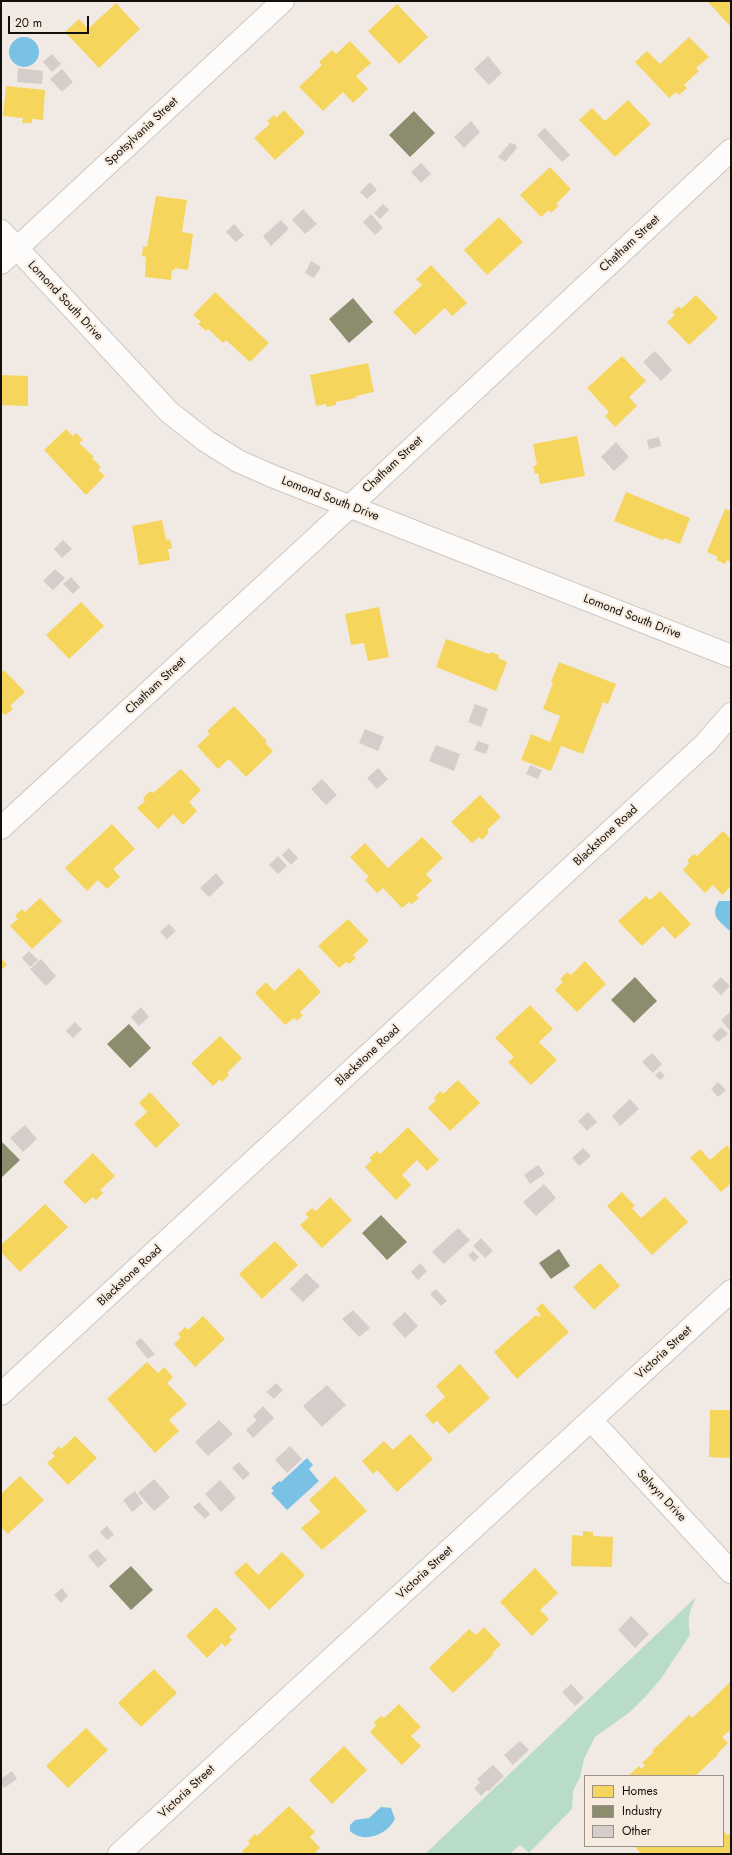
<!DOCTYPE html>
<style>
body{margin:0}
#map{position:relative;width:732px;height:1855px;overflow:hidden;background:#f1eae4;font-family:Jost,sans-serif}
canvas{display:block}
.frame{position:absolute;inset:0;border:2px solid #130f0b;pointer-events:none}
.legend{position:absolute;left:584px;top:1775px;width:140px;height:72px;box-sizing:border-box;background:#f7eade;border:1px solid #9c928a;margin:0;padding:5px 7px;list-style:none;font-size:12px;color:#130f0b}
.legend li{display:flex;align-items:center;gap:8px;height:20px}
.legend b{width:20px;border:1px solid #9c928a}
.scale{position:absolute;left:8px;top:16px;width:81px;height:18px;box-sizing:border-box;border:2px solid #130f0b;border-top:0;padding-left:5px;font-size:12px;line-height:14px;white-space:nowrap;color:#130f0b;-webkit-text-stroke:3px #f7eade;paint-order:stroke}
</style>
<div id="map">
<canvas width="732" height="1855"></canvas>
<div class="frame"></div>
<ul class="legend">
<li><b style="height:11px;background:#f6d55c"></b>Homes</li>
<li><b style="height:11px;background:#8c8c6e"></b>Industry</li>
<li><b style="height:11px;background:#d4cdca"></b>Other</li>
</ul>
<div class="scale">20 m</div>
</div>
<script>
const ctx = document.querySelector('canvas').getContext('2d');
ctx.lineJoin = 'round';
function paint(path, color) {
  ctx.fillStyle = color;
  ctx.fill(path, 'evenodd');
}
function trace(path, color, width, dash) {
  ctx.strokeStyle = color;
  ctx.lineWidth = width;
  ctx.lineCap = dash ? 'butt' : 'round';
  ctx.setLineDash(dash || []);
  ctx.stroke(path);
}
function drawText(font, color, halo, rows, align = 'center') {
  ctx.font = font + ' Jost,sans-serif';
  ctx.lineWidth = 4;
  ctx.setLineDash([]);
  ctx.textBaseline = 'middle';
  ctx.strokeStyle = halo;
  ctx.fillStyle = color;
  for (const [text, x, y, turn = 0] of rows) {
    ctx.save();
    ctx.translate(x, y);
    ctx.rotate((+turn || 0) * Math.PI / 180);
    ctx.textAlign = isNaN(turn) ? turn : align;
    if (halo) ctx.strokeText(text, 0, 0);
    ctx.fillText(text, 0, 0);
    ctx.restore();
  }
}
const green = new Path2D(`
 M696 1597C689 1612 687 1618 690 1635L660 1680 645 1697 630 1712 595 1737 584 1759 580 1777 573 1791 572 1809 529 1853 520 1845 510 1854H425Z`);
const water = new Path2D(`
 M9 52a15 15 0 1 1 30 0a15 15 0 1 1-30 0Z
 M719 901H731V932C720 921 709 917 719 901Z
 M307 1458 313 1465 309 1469 319 1481 287 1510 271 1493 274 1491 271 1488 279 1481 281 1482Z
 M381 1807 391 1808 395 1819C387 1835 364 1844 350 1831V1825L355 1820 369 1818Z`);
const homes = new Path2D(`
 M707 1H731V27Z
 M116 3 140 29 99 68 65 32 79 19 88 29Z
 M397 4 428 37 399 64 368 31Z
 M689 37 709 57 696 68 699 71 684 85 687 88 679 95 676 92 669 98 635 62 647 51 660 64Z
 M350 41 371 63 356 76 368 89 353 103 343 92 323 111 299 87 322 65 319 62 332 50 336 54Z
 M6 86 45 90 43 120 32 119V123H22L23 118 3 116Z
 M628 100 651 124 615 157 579 120 592 108 605 121Z
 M284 110 305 133 275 160 254 138 270 124 267 121 274 115 276 118Z
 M550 167 571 189 556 204 559 206 551 213 549 210 541 217 520 195Z
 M156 196 187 200 182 232 193 234 188 270 175 268V270H172L171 280 145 277 146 257 142 256 143 246 147 247Z
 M499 217 523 242 487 275 464 250Z
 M431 265 467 303 452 316 445 308 415 335 393 312 422 285 416 279Z
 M215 292 269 343 250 362 226 340 223 343 208 329 206 331 198 324 201 322 193 315Z
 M696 295 718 318 689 345 667 322 675 315 672 312 679 306 681 309Z
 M622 356 646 381 629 397 637 406 615 427 605 416 609 412 587 388Z
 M368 363 374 392 356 396V398L336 402V405L327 407 326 404 316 406 310 375Z
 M1 375 28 376V406L1 405Z
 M66 429 73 436 76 433 83 440 79 443 94 457 92 458 101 467 98 470 105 476 86 495 44 450Z
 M577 436 585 476 540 484 538 473 535 474 533 466 537 465 533 444Z
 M626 492 690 518 680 544 664 538 663 540 647 534 614 521Z
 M725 509 731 511V562L727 560 725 564 716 560 718 557 707 552Z
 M162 520 166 540 170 539 172 549H168L170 560 139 565 132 526Z
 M81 602 104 626 69 659 46 635Z
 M379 607 389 657 368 661 364 643 351 645 345 614Z
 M446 639 489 654 490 652 499 655 498 658 507 662 496 691 436 667Z
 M559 662 616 684 608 704 603 702 583 754 561 746 551 771 521 760 531 734 550 742 560 716 543 709 553 683 551 682Z
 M4 670 25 692 10 706 13 709 5 715 3 713 1 714V673Z
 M234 706 267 741 265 743 273 751 246 777 229 759 218 769 197 746 210 734 207 731Z
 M181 769 201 790 189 802 197 811 183 825 173 814 158 829 137 808 145 801 143 798 150 791 153 793Z
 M480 795 501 817 487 830 489 832 482 840 479 837 472 843 451 822Z
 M112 824 135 849 113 869 120 877 107 889 98 880 87 891 65 868Z
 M723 831 731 839V886L722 895 713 885 705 893 683 870 689 863 687 860 694 854 697 856Z
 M422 837 443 858 426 874 432 881 416 895 419 898 412 904 409 902 402 908 383 888 377 893 365 880 369 877 350 857 365 843 388 868Z
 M660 891 691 924 675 939 663 926 642 946 618 921 646 896 650 900Z
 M40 898 62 921 32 949 10 926 18 919 15 916 22 909 25 912Z
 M348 919 369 941 353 955 356 958 349 964 346 962 339 968 318 946Z
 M1 958 7 965 1 970Z
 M585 961 606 984 577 1012 555 990 563 982 560 979 567 972 571 975Z
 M299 968 321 992 300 1012 303 1015 297 1021 294 1018 285 1025 255 993 266 982 274 991Z
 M530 1005 553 1029 539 1042 557 1060 531 1085 508 1062 514 1057 495 1038Z
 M220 1036 242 1058 227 1073 229 1075 222 1082 220 1079 213 1086 191 1063Z
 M458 1080 480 1103 450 1131 428 1108 436 1100 434 1098 440 1091 443 1094Z
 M150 1092 180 1125 156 1148 134 1124 147 1112 139 1103Z
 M408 1127 439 1160 427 1171 417 1160 402 1175 411 1185 396 1200 365 1167 372 1160 369 1158 377 1151 380 1154Z
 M727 1145 731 1150V1183L721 1192 690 1158 700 1149 710 1160Z
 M93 1153 115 1176 100 1190 103 1193 96 1200 93 1197 85 1204 63 1182Z
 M622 1192 635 1206 632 1208 641 1218 665 1197 688 1222 652 1255 607 1206Z
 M330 1197 352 1220 322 1248 300 1225 309 1217 305 1214 312 1208 316 1211Z
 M45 1204 68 1227 20 1272 1 1252V1245Z
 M275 1241 298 1265 262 1299 239 1274Z
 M600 1263 620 1286 594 1310 573 1287Z
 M542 1303 569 1332 517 1379 494 1352 536 1315 538 1317 541 1315 536 1309Z
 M203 1316 225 1339 195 1367 174 1344 181 1337 178 1334 185 1327 188 1330Z
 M147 1362 158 1373 164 1367 173 1377 167 1383 187 1404 169 1420 179 1431 155 1453 107 1399Z
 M460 1364 490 1398 449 1434 437 1421 433 1424 425 1415 445 1397 436 1386Z
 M710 1410H731V1458L709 1457Z
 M410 1434 433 1459 397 1492 377 1470 373 1474 362 1461 384 1441 393 1450Z
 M75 1436 97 1458 68 1485 47 1463 55 1456 52 1453 59 1446 61 1449Z
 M20 1476 44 1500 8 1534 1 1527V1494Z
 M335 1476 367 1511 322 1550 301 1528 320 1512 309 1500Z
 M583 1531 593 1532V1536L613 1537 612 1567 571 1566 572 1535 583 1536Z
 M282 1552 305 1575 269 1610 234 1573 246 1562 258 1575Z
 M535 1568 558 1593 540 1610 549 1619 532 1636 500 1602Z
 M216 1607 237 1629 229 1637 232 1640 225 1647 222 1643 207 1658 186 1636Z
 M484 1627 501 1645 492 1653 494 1654 453 1693 429 1668 469 1629 476 1635Z
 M154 1669 177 1693 141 1727 118 1703Z
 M731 1681V1733L729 1731 722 1737 728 1743 717 1754 718 1755 695 1776H628L639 1766 642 1769 645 1765 642 1763 654 1752 652 1751 658 1745 689 1715 692 1718 707 1704H708Z
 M399 1704 421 1727 411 1736 421 1746 402 1765 370 1732 376 1725 374 1722 381 1716 384 1718Z
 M86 1728 108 1750 68 1788 46 1766Z
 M344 1746 367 1770 332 1804 309 1780Z
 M289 1806 315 1832 310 1837 320 1848 314 1854H245L242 1851 250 1844 248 1841 255 1834 257 1836Z
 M723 1831 727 1835 729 1834 731 1836V1854H641L635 1847 723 1846Z`);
const industry = new Path2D(`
 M414 111 435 133 410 157 389 135Z
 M353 298 373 322 349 343 329 319Z
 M635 977 657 1001 634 1023 611 1000Z
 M129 1024 151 1048 130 1068 107 1044Z
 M1 1141 20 1160 1 1178Z
 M381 1215 407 1242 387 1260 362 1233Z
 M559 1249 570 1266 551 1279 539 1263Z
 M131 1566 153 1590 131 1610 109 1586Z`);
const building = new Path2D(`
 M52 54 61 64 52 72 43 62Z
 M488 56 502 73 489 85 474 69Z
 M18 68 43 71 42 84 17 82Z
 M62 69 73 82 62 92 50 79Z
 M471 121 480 132 464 148 454 137Z
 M545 128 570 155 562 162 537 135Z
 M510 143 515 144 517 148 505 162 498 157Z
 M421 163 431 174 421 183 411 172Z
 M370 182 377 190 367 199 360 192Z
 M383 204 389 210 380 219 374 213Z
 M303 209 317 224 305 234 292 220Z
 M371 214 383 228 375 235 363 222Z
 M281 220 289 229 271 246 263 236Z
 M234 224 244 235 236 242 226 232Z
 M311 261 321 267 314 278 305 273Z
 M655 351 672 370 661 381 643 362Z
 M659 437 661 446 649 449 647 440Z
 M616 442 629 457 614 471 601 457Z
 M63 540 72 549 62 558 54 549Z
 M55 569 65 578 53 590 43 581Z
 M71 577 80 587 73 594 63 584Z
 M475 704 488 709 481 727 468 722Z
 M365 729 384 737 378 751 359 743Z
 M478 741 489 745 486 754 474 750Z
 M436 745 460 754 454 771 429 761Z
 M530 765 542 770 538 779 526 774Z
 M378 768 388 779 377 789 367 778Z
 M322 779 337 795 326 805 311 789Z
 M289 848 298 858 291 865 282 855Z
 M278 856 287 866 278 874 269 865Z
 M216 873 224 883 209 897 200 888Z
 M169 924 176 931 167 939 160 932Z
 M29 951 38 960 30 967 22 958Z
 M41 959 56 976 46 986 30 969Z
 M721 977 730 986 721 995 712 986Z
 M141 1007 149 1017 139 1026 131 1017Z
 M731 1011V1032L721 1020Z
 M75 1022 82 1029 73 1038 66 1031Z
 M721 1027 728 1034 718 1042 712 1036Z
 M652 1053 662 1064 653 1073 642 1062Z
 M660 1071 665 1076 660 1080 655 1075Z
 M718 1082 726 1090 718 1097 711 1089Z
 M630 1099 639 1109 620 1126 612 1116Z
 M588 1112 597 1122 587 1131 578 1121Z
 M25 1125 37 1139 23 1152 10 1138Z
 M583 1148 591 1156 579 1166 572 1158Z
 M538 1165 545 1174 530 1184 524 1175Z
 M544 1184 556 1198 536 1216 523 1202Z
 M458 1228 470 1240 444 1264 432 1252Z
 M481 1238 493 1251 485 1258 473 1246Z
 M473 1251 479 1257 474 1262 468 1255Z
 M420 1263 427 1271 418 1280 411 1272Z
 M306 1273 320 1286 303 1302 290 1289Z
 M436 1289 447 1301 441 1306 430 1294Z
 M353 1310 370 1328 359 1337 342 1319Z
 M405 1312 418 1326 405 1338 392 1324Z
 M141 1338 155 1354 148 1359 135 1343Z
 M276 1383 283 1390 274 1399 266 1392Z
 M327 1385 346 1405 322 1427 303 1406Z
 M263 1406 274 1418 253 1438 246 1430 257 1420 253 1416Z
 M219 1420 233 1434 208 1456 195 1442Z
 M290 1446 302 1459 287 1473 275 1460Z
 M239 1462 250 1474 243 1480 232 1468Z
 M154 1479 170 1497 154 1511 138 1493Z
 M220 1480 236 1498 221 1512 205 1494Z
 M135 1491 143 1503 132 1512 123 1500Z
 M199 1502 210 1514 205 1519 193 1507Z
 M107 1526 114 1535 107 1540 100 1532Z
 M97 1549 107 1560 98 1568 88 1556Z
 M62 1588 68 1596 61 1603 54 1595Z
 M631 1616 649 1634 635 1648 618 1630Z
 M571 1684 584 1698 575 1706 562 1692Z
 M520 1741 529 1750 513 1765 504 1755Z
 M493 1765 504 1776 489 1791 487 1790 481 1796 474 1788 480 1783 477 1779Z
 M12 1771 17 1779 4 1788 1 1784V1779Z`);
const minor = new Path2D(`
 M1 263 283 1
 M1 828 316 538 731 150
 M1 1394 706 743 731 714
 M591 1420 731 1572`);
const tertiary = new Path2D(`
 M119 1854 731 1291`);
const secondary = new Path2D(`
 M1 231 169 412 206 441 238 461 272 476 731 656`);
const streetNames = [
 ["Spotsylvania Street",142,132,-43],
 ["Chatham Street",630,244,-43],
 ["Lomond South Drive",65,301,47],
 ["Chatham Street",393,465,-43],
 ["Lomond South Drive",330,499,21],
 ["Lomond South Drive",632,617,21],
 ["Chatham Street",156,686,-43],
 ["Blackstone Road",606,836,-43],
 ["Blackstone Road",368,1056,-43],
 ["Blackstone Road",130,1276,-43],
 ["Victoria Street",664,1353,-43],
 ["Selwyn Drive",661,1496,47],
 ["Victoria Street",425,1573,-43],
 ["Victoria Street",187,1792,-43]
];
paint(green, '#b8dcc7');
paint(water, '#79c2e6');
paint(homes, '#f6d55c');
paint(industry, '#8c8c6e');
paint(building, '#d4cdca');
trace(minor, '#cec8c3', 24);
trace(tertiary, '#cec8c3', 24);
trace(secondary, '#cec8c3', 24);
trace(minor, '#fdfcfb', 22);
trace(tertiary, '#fdfcfb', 22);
trace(secondary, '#fdfcfb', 22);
drawText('12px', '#130f0b', '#f7eade', streetNames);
</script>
